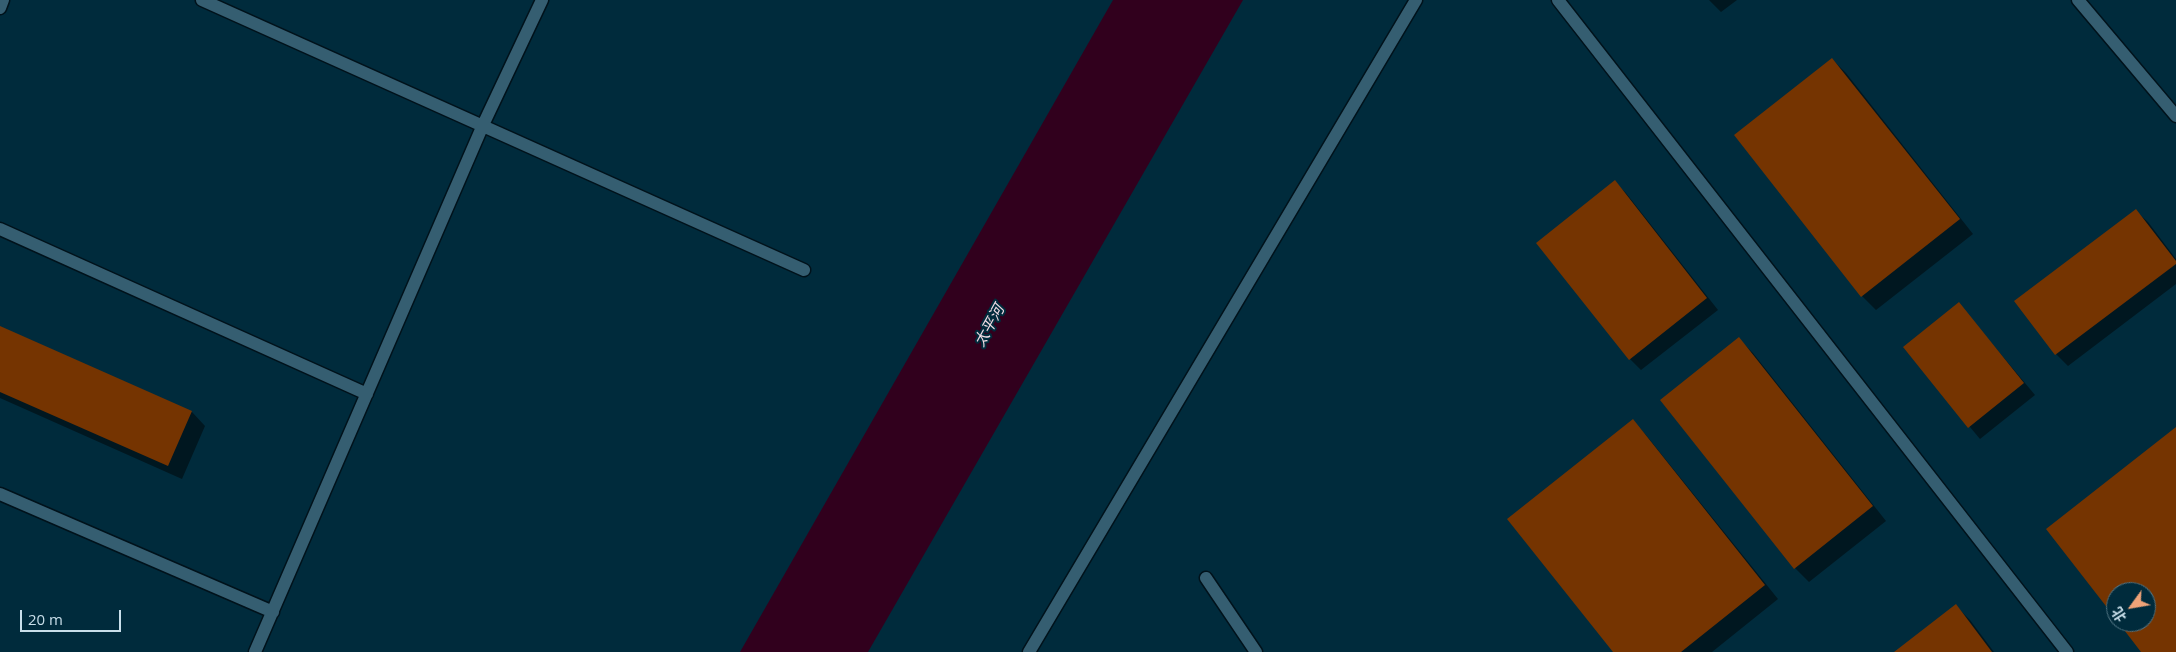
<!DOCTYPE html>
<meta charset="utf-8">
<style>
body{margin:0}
#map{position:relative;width:2176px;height:652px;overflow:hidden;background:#002b3c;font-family:"Open Sans","Noto Sans SC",sans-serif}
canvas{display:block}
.north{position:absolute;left:2106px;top:582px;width:50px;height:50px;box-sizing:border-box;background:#002b3c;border:1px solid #507382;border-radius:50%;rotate:238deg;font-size:14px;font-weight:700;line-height:20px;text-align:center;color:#c9dfea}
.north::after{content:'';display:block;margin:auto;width:18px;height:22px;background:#efa378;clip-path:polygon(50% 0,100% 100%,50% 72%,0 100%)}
.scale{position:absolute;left:20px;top:610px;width:101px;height:22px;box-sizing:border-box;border:2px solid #c9dfea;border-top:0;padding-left:6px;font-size:15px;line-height:18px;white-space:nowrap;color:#c9dfea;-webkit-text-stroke:4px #002b3c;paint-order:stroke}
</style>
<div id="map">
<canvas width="2176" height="652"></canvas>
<div class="north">北</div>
<div class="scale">20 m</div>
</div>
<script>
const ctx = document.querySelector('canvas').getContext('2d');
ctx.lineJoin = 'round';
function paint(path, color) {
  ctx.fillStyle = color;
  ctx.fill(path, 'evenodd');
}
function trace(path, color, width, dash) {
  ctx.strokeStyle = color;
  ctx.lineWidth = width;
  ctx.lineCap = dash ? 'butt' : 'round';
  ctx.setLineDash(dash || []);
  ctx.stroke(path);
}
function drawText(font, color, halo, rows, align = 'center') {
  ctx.font = font + ' "Open Sans","Noto Sans SC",sans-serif';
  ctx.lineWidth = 4;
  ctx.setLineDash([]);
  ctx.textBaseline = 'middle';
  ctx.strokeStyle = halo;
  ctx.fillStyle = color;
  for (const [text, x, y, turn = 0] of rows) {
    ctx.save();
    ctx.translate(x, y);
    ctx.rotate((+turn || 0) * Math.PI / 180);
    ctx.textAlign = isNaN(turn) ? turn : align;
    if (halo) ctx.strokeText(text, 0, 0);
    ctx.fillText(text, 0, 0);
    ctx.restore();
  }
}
const water = new Path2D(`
 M1113 0H1243L868 652H740Z`);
const shadow = new Path2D(`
 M1709 0H1737L1721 12Z
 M1832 59 1846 73 1973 234 1876 310 1862 296Z
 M1615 182 1626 193 1718 310 1641 370 1630 359Z
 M2136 211 2148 222 2176 259V284L2068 366 2056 354 2016 301Z
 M1959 304 2035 395 1980 439 1904 348Z
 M0 327 192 412 205 426 182 479 0 398Z
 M1739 339 1753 353 1886 521 1809 582 1795 568 1662 400Z
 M1633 421 1646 435 1778 599 1712 652H1615Z
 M1956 606 1970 620 1994 652H1896Z`);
const building = new Path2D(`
 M1832 58 1960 219 1861 297 1734 135Z
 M1615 180 1707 298 1629 360 1536 243Z
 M2136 209 2176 261V264L2055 355 2014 301Z
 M1959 302 2024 383 1968 428 1903 347Z
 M0 326 192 411 168 466 0 392Z
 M1739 337 1873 506 1794 569 1660 400Z
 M1633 419 1765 585 1681 652H1613L1507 519Z
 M2176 427V652H2141L2118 622H2146V592H2116V619L2046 529Z
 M1956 604 1992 652H1894Z`);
const lane = new Path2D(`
 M202 0 804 270
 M1558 0 2067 652
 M0 8 3 0
 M0 229 367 394
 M0 494 273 612
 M1206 578 1256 652
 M255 652 483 125 542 0`);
const street = new Path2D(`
 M2078 0 2176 116
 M1029 652 1416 0`);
const waterNames = [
 ["太平河",990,326,-61]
];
paint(water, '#31001d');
paint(shadow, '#0007');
paint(building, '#753401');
trace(lane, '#00121b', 15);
trace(street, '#00121b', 15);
trace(lane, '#355e71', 12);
trace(street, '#355e71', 12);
drawText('italic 15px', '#f2dce5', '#002b3c', waterNames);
</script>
